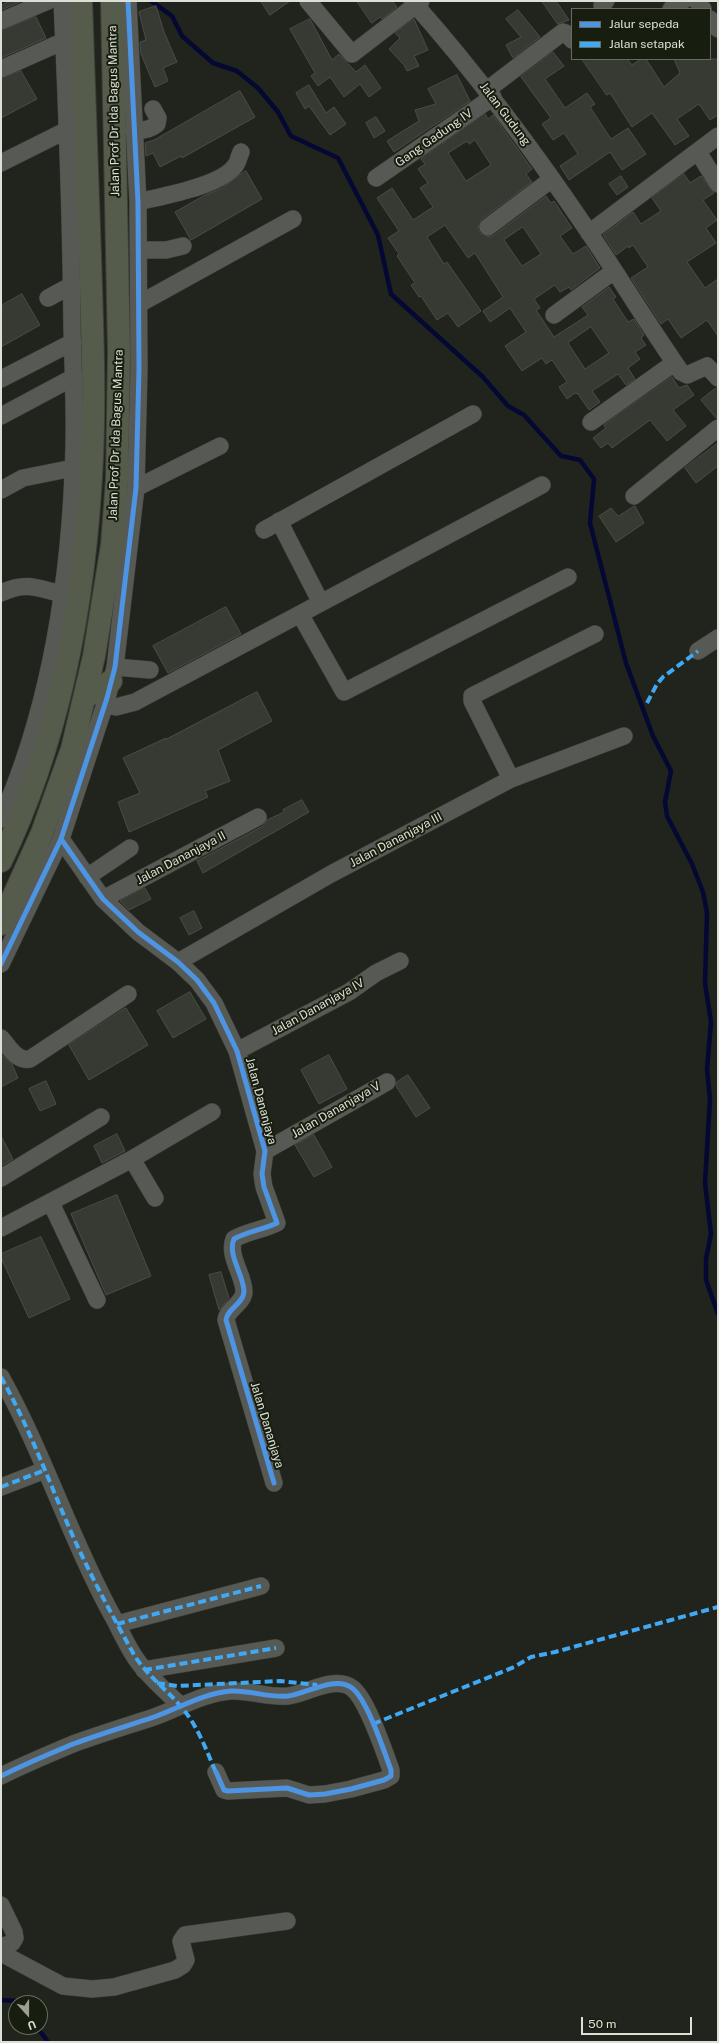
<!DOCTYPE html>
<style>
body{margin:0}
#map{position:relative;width:719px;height:2043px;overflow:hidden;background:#20241c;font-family:"Public Sans",sans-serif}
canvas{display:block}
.frame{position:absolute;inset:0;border:2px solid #dce0d6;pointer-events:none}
.legend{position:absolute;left:571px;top:8px;width:140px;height:52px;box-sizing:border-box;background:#181e0f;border:1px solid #666c5f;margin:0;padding:5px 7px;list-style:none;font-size:12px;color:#dce0d6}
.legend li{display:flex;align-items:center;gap:8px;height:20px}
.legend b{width:20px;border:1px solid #666c5f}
.north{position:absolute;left:8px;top:1995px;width:40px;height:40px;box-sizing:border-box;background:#181e0f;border:1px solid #666c5f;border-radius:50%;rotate:159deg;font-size:11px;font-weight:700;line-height:16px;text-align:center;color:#dce0d6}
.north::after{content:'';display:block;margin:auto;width:14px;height:18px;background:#9a9e95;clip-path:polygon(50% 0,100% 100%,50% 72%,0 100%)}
.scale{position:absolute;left:581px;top:2017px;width:111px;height:18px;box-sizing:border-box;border:2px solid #dce0d6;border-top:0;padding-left:5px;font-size:12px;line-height:14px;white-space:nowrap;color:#dce0d6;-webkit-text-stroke:3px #181e0f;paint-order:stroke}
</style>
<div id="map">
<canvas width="719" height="2043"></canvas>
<div class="frame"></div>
<ul class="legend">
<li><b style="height:5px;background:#4d94e3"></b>Jalur sepeda</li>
<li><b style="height:5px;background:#3fa9f5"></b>Jalan setapak</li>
</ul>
<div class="north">U</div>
<div class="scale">50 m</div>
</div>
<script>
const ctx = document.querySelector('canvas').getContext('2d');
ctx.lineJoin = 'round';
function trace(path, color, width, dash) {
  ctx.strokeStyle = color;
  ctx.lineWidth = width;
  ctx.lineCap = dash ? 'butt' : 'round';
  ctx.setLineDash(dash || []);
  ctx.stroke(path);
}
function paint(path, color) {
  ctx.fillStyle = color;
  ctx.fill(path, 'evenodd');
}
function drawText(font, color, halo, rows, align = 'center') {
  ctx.font = font + ' "Public Sans",sans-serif';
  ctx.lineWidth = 4;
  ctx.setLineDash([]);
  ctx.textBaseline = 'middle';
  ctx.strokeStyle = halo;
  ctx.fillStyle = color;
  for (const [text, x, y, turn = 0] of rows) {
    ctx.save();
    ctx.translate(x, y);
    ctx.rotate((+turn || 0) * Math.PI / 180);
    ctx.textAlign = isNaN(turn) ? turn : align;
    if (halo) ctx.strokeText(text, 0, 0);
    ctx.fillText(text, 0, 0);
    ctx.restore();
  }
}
const stream = new Path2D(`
 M151 1 172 16 182 36 213 63 237 71 258 88 278 112 291 136 338 158 378 235 391 294 483 377 508 406 524 415 561 456 580 460 594 479 590 523 626 663 653 736 671 771 665 802 667 816 692 864 703 892 707 913 705 983 711 1022 707 1069 710 1099 705 1183 711 1234 706 1259V1280L718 1314
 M1 2000 17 2001 18 2003
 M37 2027 48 2042`);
const building = new Path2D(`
 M10 1H22L1 10V6Z
 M261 1H290L270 15Z
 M357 1H392L397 7 382 19 380 17 372 23Z
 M542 1H556L569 20 558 24Z
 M156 6 164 32 177 62 163 68 168 81 155 87 141 54 140 42 146 40 139 12Z
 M518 10 540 37 513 58 506 45 521 37 506 19Z
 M36 17 46 38 1 58V31Z
 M310 19 332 60 339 54 356 72 365 65 381 88 369 97 360 84 344 97 330 77 318 86 311 76 315 73 290 29Z
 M414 19 428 50 414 56 419 66 407 71 404 65 389 49 400 38 395 33Z
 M553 52 564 66 545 79 565 108 587 93 595 104 590 107 611 139 628 128 646 154 622 170 610 152 569 180 560 166 578 154 564 133 553 140 542 124 551 118 521 77Z
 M582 59H627L632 65 641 59H646L664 87 680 73 674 59H718V115L710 120 699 104 677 119 689 136 675 145 652 113 632 127 610 93 607 95Z
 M21 71 37 99 1 118V79Z
 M457 75 470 101 394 152 387 141 419 121 415 110 436 104 428 89Z
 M309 85 326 113 334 107 346 124 330 135 309 106 305 109 296 93Z
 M240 91 255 117 182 158 181 156 160 167 153 153 146 156 145 143 154 140Z
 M485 114 488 119 493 115 532 169 526 174 532 182 482 219 478 228 480 233 489 237 494 235 546 196 551 203 554 201 572 228 560 236 573 254 586 246 600 268 571 290 569 287 560 292 555 285 534 299 540 308 536 310 554 337 588 315 582 307 609 287 616 297 613 299 628 322 634 319 644 335 641 338 646 345 635 352 640 359 628 368 635 379 626 385 618 374 592 391 600 402 589 410 578 394 575 393 567 399 559 387 567 382 552 360 546 364 542 358 522 371 505 346 526 332 510 308 490 322 483 311 503 297 475 253 468 258 445 225 427 237 444 264 447 262 481 311 458 327 448 313 437 320 421 296 419 297 411 285 415 283 397 256 399 254 388 238 399 231 377 198 392 188 413 220 433 207 420 188 428 183 418 169 425 164 421 159ZM475 140 491 165 466 181 448 153 467 141 469 144ZM523 227 541 254 522 266 504 240ZM591 327 609 353 585 369 568 343Z
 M376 117 385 131 374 138 366 123Z
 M246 171 262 199 191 240 175 212 205 195 222 188Z
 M684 174 690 183 701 176 714 193 703 200 717 220 706 228 716 243 687 262 705 288 718 279V336L707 320 681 338 668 319 661 324 631 278 648 267 633 245 629 248 628 246 616 255 603 235 633 212 641 224 661 211 652 198Z
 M621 176 628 187 617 195 609 184Z
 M22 294 40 325 1 347V306Z
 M672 377 679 388 687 385 694 395 673 410 686 426 667 441 650 420 612 448 608 443 601 448 593 438 606 428 604 425Z
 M716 388H718V418H716L701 400Z
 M718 443V466L696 483 685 468Z
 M635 506 644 523 616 542 599 516 611 508 618 516Z
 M226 607 241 634 168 673 153 646Z
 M257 692 272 721 218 750 230 781 205 791 208 797 129 832 118 802 140 793 123 758 166 738V739Z
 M302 800 309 812 203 873 197 861 263 826 267 820 284 812 283 810Z
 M145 888 151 899 129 910 120 901Z
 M194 911 202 928 189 935 180 918Z
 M190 992 206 1019 173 1038 157 1011Z
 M126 1008 148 1045 89 1080 69 1045Z
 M1 1054 12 1064 18 1078 1 1087Z
 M329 1055 347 1089 319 1104 301 1070Z
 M408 1075 430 1108 416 1117 396 1086 397 1082Z
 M46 1081 56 1104 40 1111 29 1089Z
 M117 1134 125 1151 102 1163 94 1146Z
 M314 1135 332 1167 314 1177 295 1145Z
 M1 1136 13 1159 1 1166Z
 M117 1195 151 1276 106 1295 71 1214Z
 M41 1237 70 1299 29 1318 1 1258V1254Z
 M221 1272 229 1298 219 1310 209 1275Z`);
const minor = new Path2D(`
 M308 1 352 54 421 1
 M412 1C477 74 534 151 588 231 620 278 649 326 681 372L687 375 707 366 718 378
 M697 1 703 9
 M603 9 602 5 606 1
 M671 9 683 1
 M710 19 718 29
 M1 21 48 1
 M1 69 64 41
 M487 90 563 32 566 33 572 40
 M133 130C142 131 150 130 157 124L158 118 153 109
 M698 152 718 184
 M1 163 67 130
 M376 178 493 97
 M138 202C162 196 221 186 235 166 238 163 239 156 241 152
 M488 227 552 179
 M589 233 718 136
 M138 250H166L183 246
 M48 298 72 285
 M139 304 293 219
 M554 315 614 271
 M1 379 73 342
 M1 416 74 377
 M591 422 674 363
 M136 488 220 446
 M1 490 23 478 73 468
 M634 496 718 428
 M279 521 321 603
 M264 530 473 414
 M1 593C26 581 37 588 62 594
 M300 614 344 692 568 577
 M698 651 718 638
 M115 667 150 670
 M105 705 116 707 135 702 542 485
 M511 779 472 701V696L595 634
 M1 819C52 704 71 571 74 446 75 407 73 368 72 329 71 220 67 110 62 1
 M61 839 103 899 138 932 178 962 197 980 214 1003 237 1051 265 1151 262 1174 264 1187 277 1223C263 1230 248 1231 234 1239 227 1255 244 1275 244 1292 243 1304 227 1309 226 1320L274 1483
 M87 877 130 848
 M103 899 258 817
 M178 962 331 874 511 779 624 736
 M1 964 61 839 107 698 115 667 136 488 139 369 138 202 128 1
 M1 1038C9 1047 17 1062 30 1059L128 994
 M237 1051 349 992 376 973 400 961
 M265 1151 387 1082
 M132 1159 155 1198
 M1 1178 101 1117
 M51 1203 97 1300
 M1 1228 132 1159 212 1112
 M1 1377C44 1454 70 1538 112 1615 121 1631 128 1649 139 1663 151 1679 167 1692 181 1706
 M1 1487 45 1470
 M117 1624 261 1586
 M144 1670 276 1648
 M1 1776C25 1764 49 1754 73 1744 100 1734 127 1726 154 1717 179 1708 204 1693 231 1691 250 1690 269 1698 288 1696 306 1694 335 1675 352 1688 367 1699 384 1751 391 1770V1776L384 1780 351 1789 325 1794 309 1795 287 1788 228 1791 224 1790 216 1772
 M1 1905 14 1932 15 1938 12 1943 1 1947
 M1 1953 63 1986 92 1989 114 1987 175 1970 183 1965 186 1960 181 1941 185 1935 287 1921`);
const highway = new Path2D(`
 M86 697 111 681
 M1 861C61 737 86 594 92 457 95 390 92 322 90 255 87 171 84 86 81 1
 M1 924 42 833 72 749 94 656 112 545 117 480 119 352 112 1`);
const quiet = new Path2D(`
 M647 703 657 684 663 677 698 651
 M1 1377C31 1430 51 1488 76 1543 93 1580 112 1615 132 1651 144 1674 166 1688 182 1708 198 1726 207 1752 217 1775
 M1 1487 45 1470
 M117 1624 261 1586
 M144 1670 276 1648
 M157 1683 177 1686 280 1681 317 1685
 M373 1724 514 1667 531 1657 555 1652 718 1607`);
const cycleway = new Path2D(`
 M61 839 103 899 138 932 178 962 197 980 214 1003 237 1051 265 1151 262 1174 264 1187 277 1223C263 1230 248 1231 234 1239 227 1255 244 1275 244 1292 243 1304 227 1309 226 1320L274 1483
 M1 964 61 839 107 698 115 667 136 488 139 369 138 202 128 1
 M1 1776C25 1764 49 1754 73 1744 100 1734 127 1726 154 1717 179 1708 204 1693 231 1691 250 1690 269 1698 288 1696 306 1694 335 1675 352 1688 367 1699 384 1751 391 1770V1776L384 1780 351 1789 325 1794 309 1795 287 1788 228 1791 224 1790 216 1772`);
const streetNames = [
 ["Jalan Prof Dr Ida Bagus Mantra",114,111,-91],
 ["Jalan Gudung",505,114,53],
 ["Gang Gadung IV",434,138,-35],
 ["Jalan Prof Dr Ida Bagus Mantra",116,435,-88],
 ["Jalan Dananjaya III",396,840,-28],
 ["Jalan Dananjaya II",181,858,-28],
 ["Jalan Dananjaya IV",318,1007,-29],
 ["Jalan Dananjaya",261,1101,75],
 ["Jalan Dananjaya V",336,1110,-30],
 ["Jalan Dananjaya",267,1425,73]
];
trace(stream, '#040833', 4.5);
paint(building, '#373a33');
trace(building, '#4a4d47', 1);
trace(minor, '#3c3f38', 18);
trace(highway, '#3c3f38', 24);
trace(minor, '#575a54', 17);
trace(highway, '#565c4c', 22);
trace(quiet, '#3fa9f5', 4, [8, 4]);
trace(cycleway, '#4d94e3', 5);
drawText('12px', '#dce0d6', '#181e0f', streetNames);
</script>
